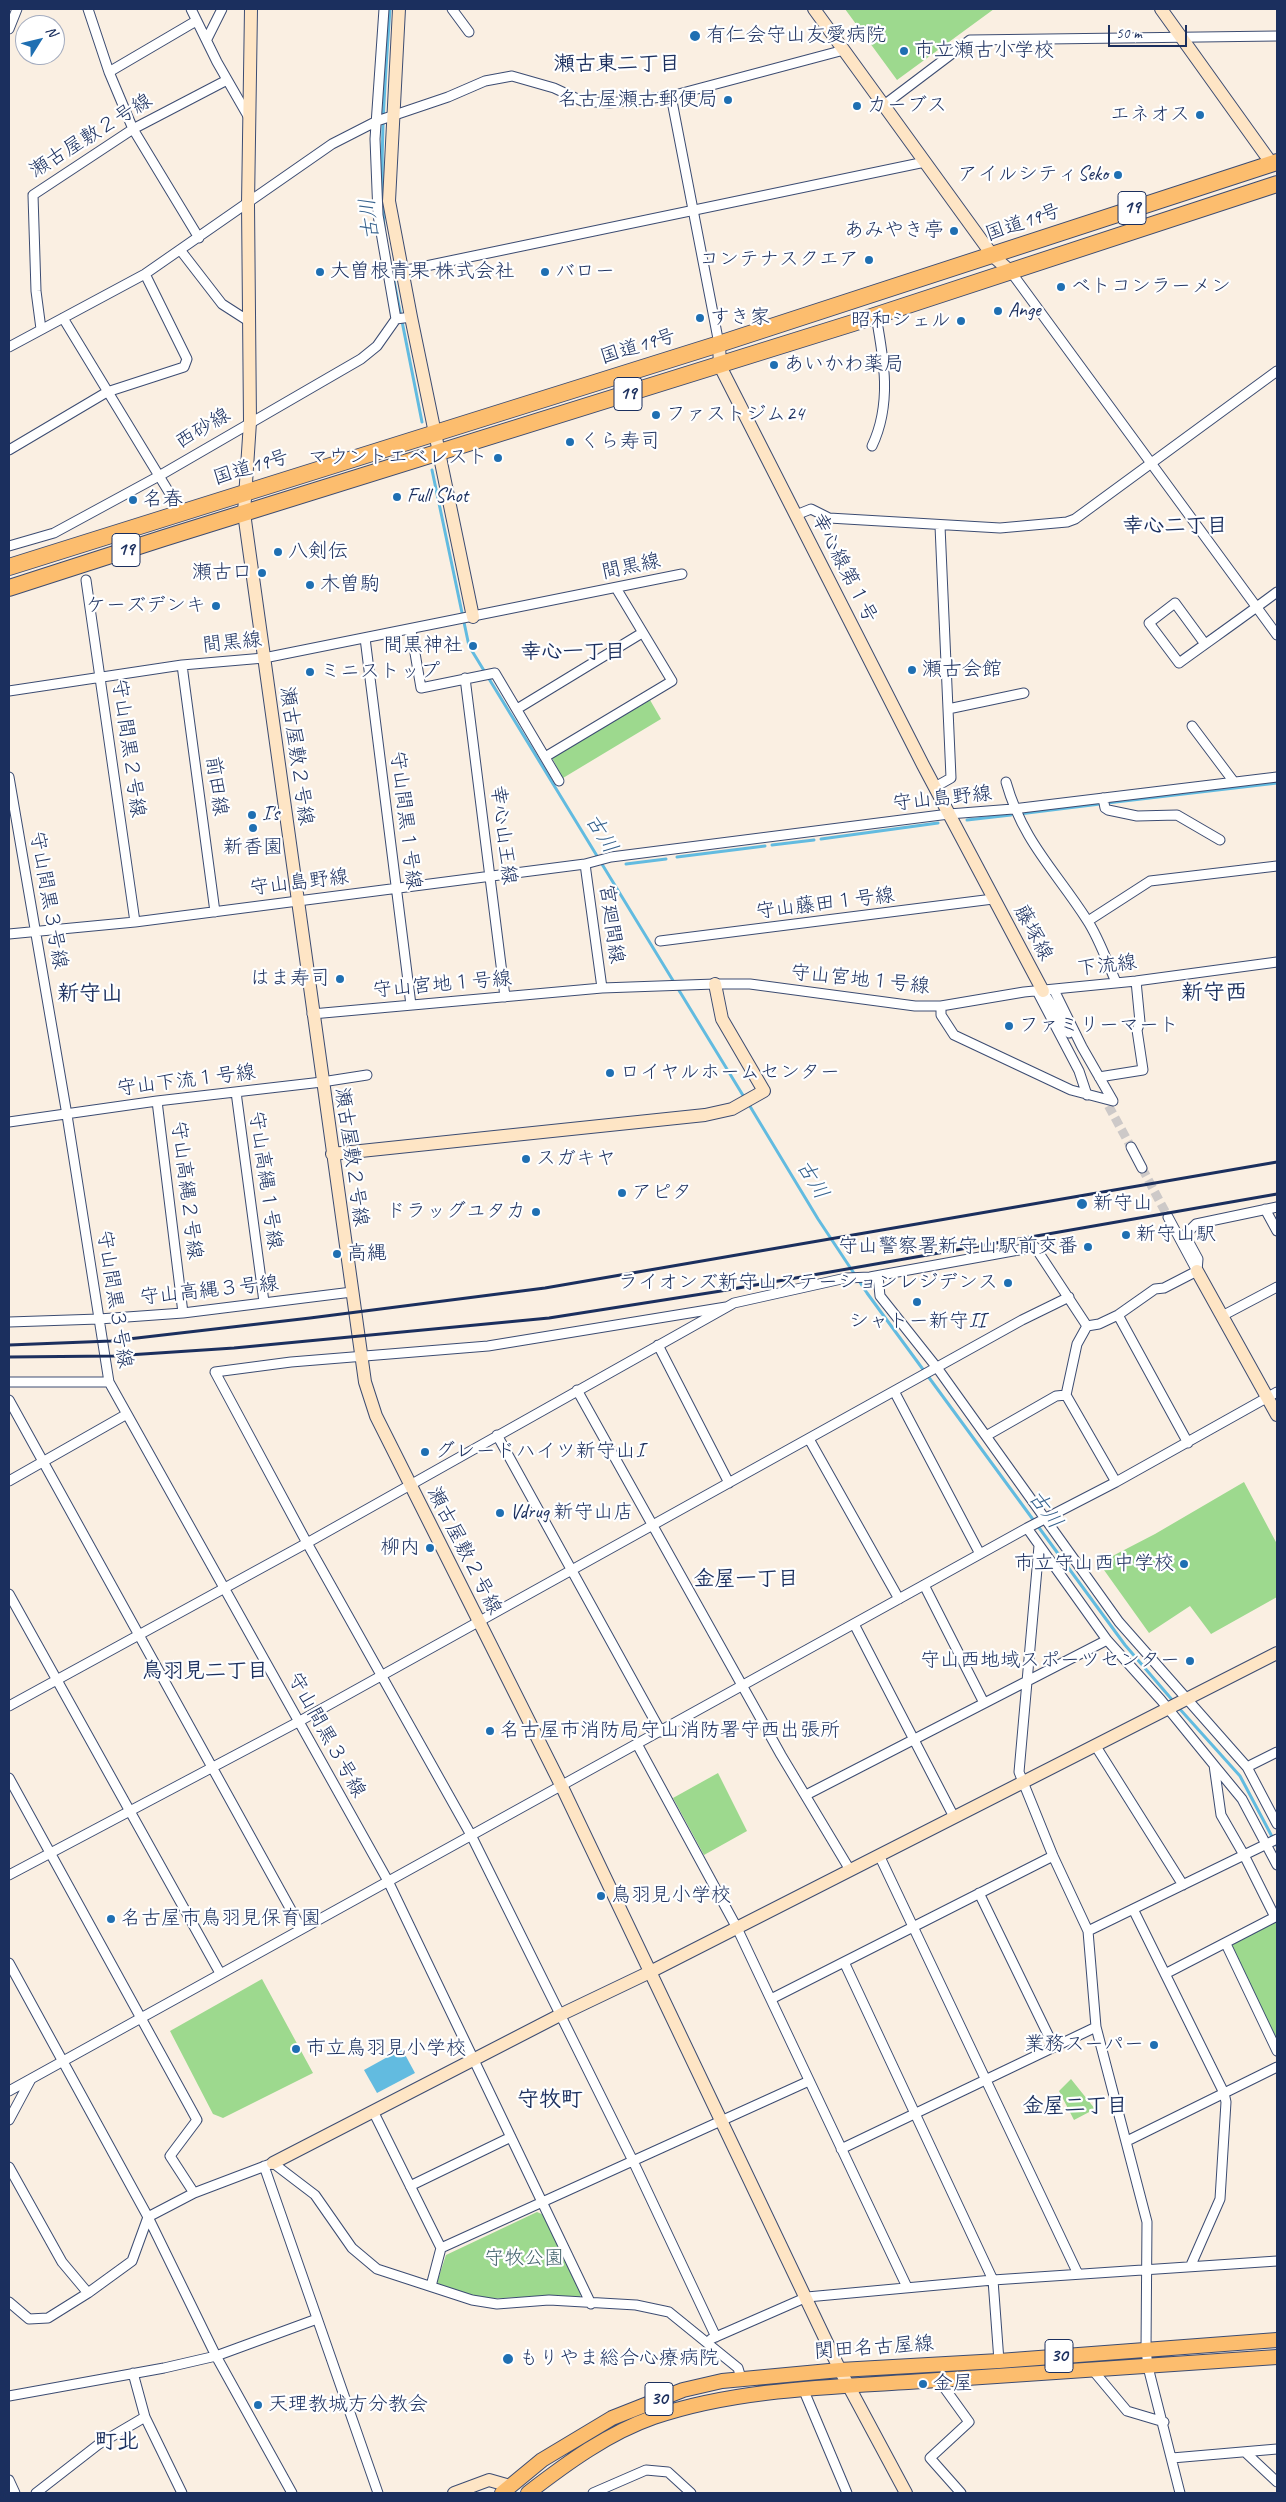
<!DOCTYPE html>
<meta charset="utf-8">
<style>
body{margin:0}
#map{position:relative;width:1286px;height:2502px;overflow:hidden;background:#faefe2;font-family:Caveat,sans-serif}
canvas{display:block}
.frame{position:absolute;inset:0;border:10px solid #1b2f5e;pointer-events:none}
.north{position:absolute;left:15px;top:15px;width:50px;height:50px;box-sizing:border-box;background:#fff;border:1px solid #a4acbf;border-radius:50%;rotate:54deg;font-size:14px;font-weight:700;line-height:20px;text-align:center;color:#1b2f5e}
.north::after{content:'';display:block;margin:auto;width:18px;height:22px;background:#1f6fb2;clip-path:polygon(50% 0,100% 100%,50% 72%,0 100%)}
.scale{position:absolute;left:1108px;top:25px;width:79px;height:22px;box-sizing:border-box;border:2px solid #1b2f5e;border-top:0;padding-left:6px;font-size:15px;line-height:18px;white-space:nowrap;color:#1b2f5e;-webkit-text-stroke:4px #fff;paint-order:stroke}
</style>
<div id="map">
<canvas width="1286" height="2502"></canvas>
<div class="frame"></div>
<div class="north">N</div>
<div class="scale">50 m</div>
</div>
<script>
const ctx = document.querySelector('canvas').getContext('2d');
ctx.lineJoin = 'round';
function paint(path, color) {
  ctx.fillStyle = color;
  ctx.fill(path, 'evenodd');
}
function trace(path, color, width, dash) {
  ctx.strokeStyle = color;
  ctx.lineWidth = width;
  ctx.lineCap = dash ? 'butt' : 'round';
  ctx.setLineDash(dash || []);
  ctx.stroke(path);
}
function drawText(font, color, halo, rows, align = 'center') {
  ctx.font = font + ' Caveat,"Klee One",sans-serif';
  ctx.lineWidth = 4.5;
  ctx.setLineDash([]);
  ctx.textBaseline = 'middle';
  ctx.strokeStyle = halo;
  ctx.fillStyle = color;
  for (const [text, x, y, turn = 0] of rows) {
    ctx.save();
    ctx.translate(x, y);
    ctx.rotate((+turn || 0) * Math.PI / 180);
    ctx.textAlign = isNaN(turn) ? turn : align;
    if (halo) ctx.strokeText(text, 0, 0);
    ctx.fillText(text, 0, 0);
    ctx.restore();
  }
}
const green = new Path2D(`
 M845 9H994L897 80Z
 M650 700 661 719 563 778 552 758Z
 M1244 1482 1277 1544V1597L1211 1634 1190 1606 1149 1633 1099 1563 1155 1534Z
 M718 1773 747 1831 704 1855 673 1798Z
 M1277 1921V2045L1230 1945Z
 M262 1979 313 2073 223 2118 213 2114 170 2031Z
 M1071 2079 1095 2109 1074 2120 1059 2091Z
 M537 2212 544 2215 582 2292 579 2299 548 2296 481 2299 439 2286 437 2282 446 2255Z`);
const water = new Path2D(`
 M402 2049 415 2073 377 2093 364 2070Z`);
const stream = new Path2D(`
 M384 228C379 155 385 82 390 9
 M392 271 422 422
 M432 470 469 646 744 1097
 M1107 803 1277 783
 M1019 814 1100 804
 M967 820 1011 815
 M821 839 938 823
 M772 845 814 840
 M677 857 765 846
 M626 864 666 859
 M748 1103 818 1219 867 1293 1125 1645 1174 1702
 M1178 1707 1240 1776 1277 1846`);
const streetTunnel = new Path2D(`
 M1102 1094 1131 1147
 M1142 1168 1168 1217`);
const street = new Path2D(`
 M88 9 109 72 133 129 199 238
 M191 9 217 62 248 116
 M384 9 375 139 378 215 396 319
 M452 9 469 32
 M9 29 17 9
 M207 39 222 9
 M109 72 196 21
 M671 96 719 344
 M884 105 970 40 1277 36
 M181 251 222 304 250 322
 M402 271 925 162
 M1011 272 1277 635
 M63 318 181 512
 M41 329 36 291 33 195 133 129 227 80
 M9 347 145 274 332 144 377 121 448 97 485 81 512 76 554 88 582 101 609 103 671 96 844 50
 M872 446C892 404 884 360 876 316
 M9 450 107 392 184 367 187 359 145 274
 M796 515 811 509 829 518 1000 528 1067 522 1075 519 1277 371
 M9 546 54 533 159 476 361 359 377 346 396 319 411 317
 M86 580 135 922
 M411 630 421 688 495 673 559 781
 M365 638 411 1005
 M1205 644 1175 603 1149 623 1179 663C1212 639 1245 616 1277 592
 M182 665 215 912
 M465 678 505 997
 M9 691 182 665 264 658 682 574
 M517 709 642 633
 M948 709 1024 693
 M1192 726 1234 782
 M545 757 672 681 616 588
 M9 777 67 1115 109 1382 388 1881 591 2304
 M1006 782C1023 842 1055 870 1087 920 1099 938 1107 962 1116 982
 M935 787 951 778 940 526
 M1103 798 1105 808 1108 810 1137 816 1177 815 1220 840
 M585 864 602 988
 M1088 921 1150 881 1277 866
 M9 934 135 922 585 864 611 857 949 814 1013 809 1277 777
 M660 941 993 899
 M1037 991 1079 1071 1087 1095
 M1043 991 1069 1033
 M941 1006V1015L954 1035 1071 1090 1113 1101 1082 1047 1054 990
 M312 1014 602 988 715 984H750L915 1006H941L1024 992 1136 981 1277 962
 M1099 1077 1143 1070 1137 1030 1140 1022 1136 981
 M236 1092 264 1302
 M157 1101 183 1313
 M9 1122 157 1101 322 1082 367 1075
 M1131 1147 1142 1168
 M1265 1209 1277 1231
 M1168 1217 1197 1271
 M1197 1271 1198 1259 1185 1235 1196 1224 1277 1207
 M878 1276 880 1296 938 1369 1119 1622 1247 1767 1277 1824
 M1118 1315 1188 1443
 M1222 1316 1277 1287
 M9 1322 99 1319 183 1313 352 1292
 M658 1345 729 1483
 M9 1382H109
 M577 1390 781 1755 850 1870
 M894 1391 980 1554
 M9 1400 301 1928
 M497 1435 661 1732
 M986 1436 1056 1396 1066 1395
 M809 1439 899 1599
 M9 1481 127 1414
 M1116 1482 1066 1395 1077 1344 1087 1326 1099 1324 1118 1315 1155 1289 1164 1288 1197 1271
 M1027 1528 1107 1640 1161 1700 1214 1765 1221 1815 1244 1855 1275 1917
 M1039 1546 1019 1772 1053 1856 1088 1931 1096 2027 1147 2222 1146 2349 1148 2367 1180 2493
 M924 1585 984 1703
 M9 1594 220 1973
 M854 1624 954 1817
 M9 1706 307 1543 734 1303 846 1278 870 1277 1035 1247 1087 1326
 M637 1744 737 1928 907 2287
 M1095 1745 1183 1885
 M1214 1765 1242 1799 1277 1865
 M1247 1767 1277 1752
 M9 1778 197 2120 170 2156 194 2193
 M806 1795 1107 1640
 M879 1855 1078 2274
 M9 1875 298 1722 1022 1320 1069 1297
 M979 1893 1054 2047
 M1133 1909 1224 2093 1226 2102 1220 2199 1191 2265
 M1088 1931 1277 1839
 M1226 1944 1277 2051
 M844 1962 993 2280 999 2361
 M9 1963 148 2217 216 2356 292 2493
 M1165 1974 1277 1916
 M771 1999 1053 1856
 M9 2091 1027 1528 1116 1482 1277 1392
 M373 2111 441 2248 431 2286
 M9 2120 31 2079
 M1127 2141 1277 2067
 M841 2149 1096 2027
 M264 2166 378 2493
 M9 2167 62 2262 88 2293
 M410 2186 511 2137
 M441 2248 809 2081
 M9 2302 29 2319 48 2318 88 2293 132 2261 148 2217 194 2193 273 2163 315 2195 352 2248 377 2269 472 2300 497 2304 549 2300 636 2305 669 2312 738 2368 741 2378
 M716 2337 633 2161 471 1835 307 1543 215 1372 291 1362 488 1346 726 1307
 M711 2339 807 2297 993 2280 1277 2261
 M1091 2368 1127 2411 1164 2422
 M133 2373 145 2417 182 2493
 M938 2379 969 2422 930 2458 961 2493
 M804 2391 847 2493
 M9 2396 164 2368 216 2356 317 2319
 M1245 2452 1277 2482
 M1172 2458 1277 2449
 M9 2480 15 2493
 M36 2493 99 2444 145 2417
 M593 2493 646 2470 668 2472 691 2493`);
const secondary = new Path2D(`
 M251 9 248 204 250 422 244 513 365 1382 376 1416 562 1787 840 2370 906 2493
 M399 9 389 201 411 317 473 617
 M814 9 993 256 1011 272
 M1161 9 1272 164
 M719 344 720 366 923 765 1043 991
 M332 1154 705 1115 732 1109 764 1091 722 1019 715 984
 M1197 1271 1277 1415
 M273 2163 560 2015 650 1972 1277 1653
 M454 2493 489 2480 510 2486`);
const primary = new Path2D(`
 M502 2493 542 2460 612 2418 683 2390 722 2381 840 2370 999 2361 1277 2340
 M528 2493C567 2463 608 2433 654 2417 732 2390 826 2387 908 2382 1031 2373 1154 2366 1277 2357`);
const highway = new Path2D(`
 M9 567 719 344 1277 162
 M9 588 164 538 853 323 1277 184`);
const rail = new Path2D(`
 M9 1345 111 1341 310 1318 545 1288 1277 1162
 M9 1357 113 1356 234 1348 549 1318 721 1291 1277 1194`);
const markers = [
 [695,36,6,"#1f6fb2"],
 [904,51,5,"#1f6fb2"],
 [728,100,5,"#1f6fb2"],
 [857,106,5,"#1f6fb2"],
 [1200,115,5,"#1f6fb2"],
 [1118,175,5,"#1f6fb2"],
 [954,231,5,"#1f6fb2"],
 [869,260,5,"#1f6fb2"],
 [320,272,5,"#1f6fb2"],
 [545,272,5,"#1f6fb2"],
 [1061,287,5,"#1f6fb2"],
 [998,311,5,"#1f6fb2"],
 [700,318,5,"#1f6fb2"],
 [961,321,5,"#1f6fb2"],
 [774,365,5,"#1f6fb2"],
 [656,415,5,"#1f6fb2"],
 [570,442,5,"#1f6fb2"],
 [498,458,5,"#1f6fb2"],
 [397,497,5,"#1f6fb2"],
 [133,500,5,"#1f6fb2"],
 [278,552,5,"#1f6fb2"],
 [262,573,5,"#1f6fb2"],
 [310,585,5,"#1f6fb2"],
 [216,606,5,"#1f6fb2"],
 [473,646,5,"#1f6fb2"],
 [912,670,5,"#1f6fb2"],
 [310,672,5,"#1f6fb2"],
 [252,815,5,"#1f6fb2"],
 [253,828,5,"#1f6fb2"],
 [340,979,5,"#1f6fb2"],
 [1009,1026,5,"#1f6fb2"],
 [610,1073,5,"#1f6fb2"],
 [526,1159,5,"#1f6fb2"],
 [622,1193,5,"#1f6fb2"],
 [1082,1204,6,"#1f6fb2"],
 [536,1212,5,"#1f6fb2"],
 [1126,1235,5,"#1f6fb2"],
 [1088,1247,5,"#1f6fb2"],
 [337,1254,5,"#1f6fb2"],
 [1008,1283,5,"#1f6fb2"],
 [917,1302,5,"#1f6fb2"],
 [425,1452,5,"#1f6fb2"],
 [500,1513,5,"#1f6fb2"],
 [430,1548,5,"#1f6fb2"],
 [1184,1564,5,"#1f6fb2"],
 [1190,1661,5,"#1f6fb2"],
 [490,1731,5,"#1f6fb2"],
 [601,1896,5,"#1f6fb2"],
 [111,1919,5,"#1f6fb2"],
 [1154,2045,5,"#1f6fb2"],
 [296,2049,5,"#1f6fb2"],
 [508,2359,6,"#1f6fb2"],
 [923,2384,5,"#1f6fb2"],
 [258,2405,5,"#1f6fb2"]
];
const shields = [
 [1132,208,28],
 [628,394,28],
 [126,550,28],
 [1059,2356,28],
 [659,2399,28]
];
const shieldNames = [
 ["19",1132,208],
 ["19",628,394],
 ["19",126,550],
 ["30",1059,2356],
 ["30",659,2399]
];
const poiNames = [
 ["有仁会守山友愛病院",706,36],
 ["市立瀬古小学校",914,51],
 ["名古屋瀬古郵便局",718,100,"right"],
 ["カーブス",867,106],
 ["エネオス",1190,115,"right"],
 ["アイルシティSeko",1108,175,"right"],
 ["あみやき亭",944,231,"right"],
 ["コンテナスクエア",859,260,"right"],
 ["大曽根青果 株式会社",330,272],
 ["バロー",555,272],
 ["ベトコンラーメン",1071,287],
 ["Ange",1008,311],
 ["すき家",710,318],
 ["昭和シェル",951,321,"right"],
 ["あいかわ薬局",784,365],
 ["ファストジム24",666,415],
 ["くら寿司",580,442],
 ["マウントエベレスト",488,458,"right"],
 ["Full Shot",407,497],
 ["名春",143,500],
 ["八剣伝",288,552],
 ["瀬古口",252,573,"right"],
 ["木曽駒",320,585],
 ["ケーズデンキ",206,606,"right"],
 ["間黒神社",463,646,"right"],
 ["瀬古会館",922,670],
 ["ミニストップ",320,672],
 ["I's",262,815],
 ["新香園",253,848,"center"],
 ["はま寿司",330,979,"right"],
 ["ファミリーマート",1019,1026],
 ["ロイヤルホームセンター",620,1073],
 ["スガキヤ",536,1159],
 ["アピタ",632,1193],
 ["新守山",1093,1204],
 ["ドラッグユタカ",526,1212,"right"],
 ["新守山駅",1136,1235],
 ["守山警察署新守山駅前交番",1078,1247,"right"],
 ["高縄",347,1254],
 ["ライオンズ新守山ステーションレジデンス",998,1283,"right"],
 ["シャトー新守II",917,1322,"center"],
 ["グレードハイツ新守山I",435,1452],
 ["Vdrug 新守山店",510,1513],
 ["柳内",420,1548,"right"],
 ["市立守山西中学校",1174,1564,"right"],
 ["守山西地域スポーツセンター",1180,1661,"right"],
 ["名古屋市消防局守山消防署守西出張所",500,1731],
 ["鳥羽見小学校",611,1896],
 ["名古屋市鳥羽見保育園",121,1919],
 ["業務スーパー",1144,2045,"right"],
 ["市立鳥羽見小学校",306,2049],
 ["もりやま総合心療病院",519,2359],
 ["金屋",933,2384],
 ["天理教城方分教会",268,2405]
];
const streetNames = [
 ["瀬古屋敷２号線",91,136,-32],
 ["国道19号",1023,223,-19],
 ["国道19号",638,347,-17],
 ["西砂線",203,429,-31],
 ["国道19号",251,468,-17],
 ["間黒線",631,567,-12],
 ["幸心線第１号",844,568,63],
 ["間黒線",232,643,-6],
 ["守山間黒２号線",128,748,82],
 ["瀬古屋敷２号線",296,756,82],
 ["前田線",216,786,82],
 ["守山島野線",942,799,-6],
 ["守山間黒１号線",405,820,83],
 ["幸心山王線",503,835,83],
 ["守山島野線",299,883,-7],
 ["守山間黒３号線",48,900,80],
 ["守山藤田１号線",825,904,-7],
 ["宮廻間線",611,924,82],
 ["藤塚線",1033,933,62],
 ["下流線",1107,966,-7],
 ["守山宮地１号線",860,980,6],
 ["守山宮地１号線",442,985,-5],
 ["守山下流１号線",186,1081,-7],
 ["瀬古屋敷２号線",351,1157,82],
 ["守山高縄１号線",265,1180,82],
 ["守山高縄２号線",186,1190,83],
 ["守山高縄３号線",209,1291,-6],
 ["守山間黒３号線",114,1299,81],
 ["瀬古屋敷２号線",464,1551,63],
 ["守山間黒３号線",326,1735,61],
 ["関田名古屋線",874,2348,-4]
];
const parkNames = [
 ["守牧公園",524,2259]
];
const neighbourhoodNames = [
 ["瀬古東二丁目",617,64],
 ["幸心二丁目",1175,526],
 ["幸心一丁目",573,652],
 ["金屋一丁目",746,1579],
 ["鳥羽見二丁目",205,1671],
 ["金屋二丁目",1075,2106]
];
const waterNames = [
 ["古川",370,219,-96],
 ["古川",601,834,59],
 ["古川",812,1180,59],
 ["古川",1045,1510,54]
];
const quarterNames = [
 ["新守西",1214,993],
 ["新守山",90,994],
 ["守牧町",550,2100],
 ["町北",117,2442]
];
paint(green, '#9dd98e');
paint(water, '#62bbe0');
trace(stream, '#62bbe0', 3);
trace(streetTunnel, '#cdc9c8', 9, [9, 4.5]);
trace(street, '#3c4c72', 11);
trace(secondary, '#3c4c72', 14);
trace(primary, '#3c4c72', 16);
trace(highway, '#3c4c72', 18);
trace(street, '#fff', 9);
trace(secondary, '#fee5c5', 12);
trace(primary, '#fcbd6e', 14);
trace(highway, '#fcbd6e', 16);
trace(rail, '#1b2f5e', 3);
for (const [x, y, r, color] of markers) {
  const dot = new Path2D();
  dot.arc(x, y, r, 0, 2 * Math.PI);
  ctx.fillStyle = color;
  ctx.fill(dot);
  trace(dot, '#fff', 2);
}
for (const [x, y, w] of shields) {
  const box = new Path2D();
  box.roundRect(x - w / 2, y - 16.5, w, 33, 4);
  ctx.fillStyle = '#fff';
  ctx.fill(box);
  trace(box, '#1b2f5e', 1);
}
drawText('bold 19px', '#1b2f5e', null, shieldNames);
drawText('20px', '#1b2f5e', '#fff', poiNames, 'left');
drawText('20px', '#1b2f5e', '#fff', streetNames);
drawText('20px', '#42626c', '#fff', parkNames);
drawText('bold 21px', '#1b2f5e', '#fff', neighbourhoodNames);
drawText('italic 21px', '#34608c', '#fff', waterNames);
drawText('bold 22px', '#1b2f5e', '#fff', quarterNames);
</script>
